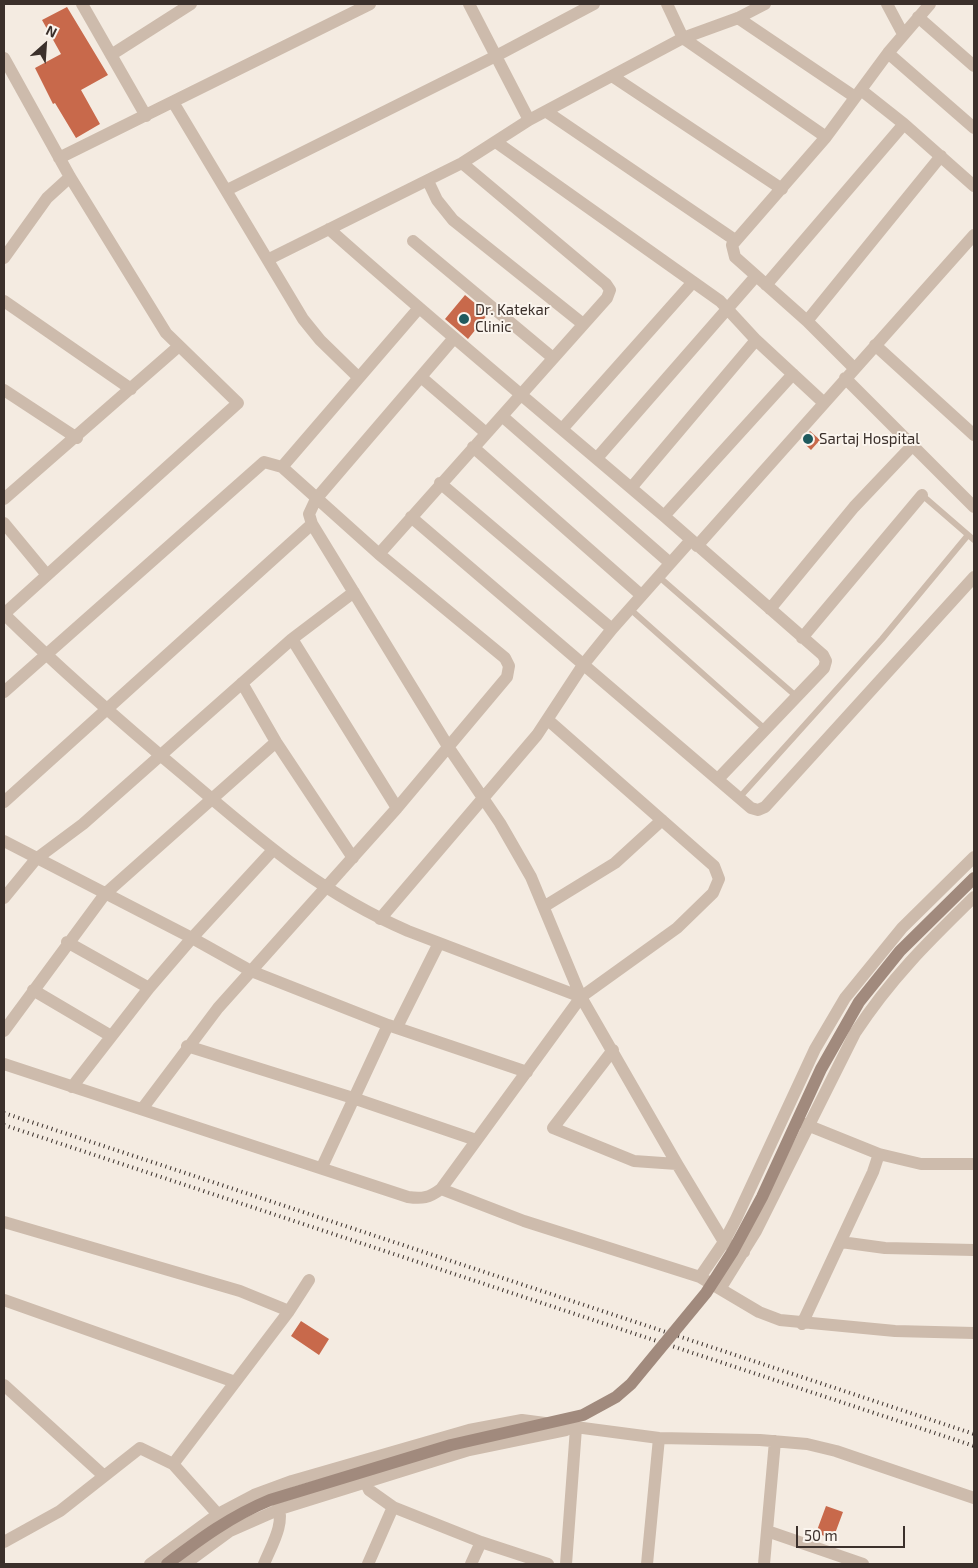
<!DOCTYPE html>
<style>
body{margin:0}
#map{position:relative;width:978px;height:1568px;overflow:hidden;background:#f4ebe1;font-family:"Exo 2",sans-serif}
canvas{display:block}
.frame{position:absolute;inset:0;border:5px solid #3b302b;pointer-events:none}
.north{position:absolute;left:20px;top:20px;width:50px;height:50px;-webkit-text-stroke:4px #fbf5ee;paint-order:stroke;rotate:26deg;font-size:14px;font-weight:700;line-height:20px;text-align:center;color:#3b302b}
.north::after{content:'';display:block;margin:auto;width:18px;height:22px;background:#3b302b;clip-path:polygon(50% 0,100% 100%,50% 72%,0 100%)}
.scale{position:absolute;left:796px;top:1526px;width:109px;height:22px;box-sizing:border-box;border:2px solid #3b302b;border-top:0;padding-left:6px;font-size:15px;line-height:18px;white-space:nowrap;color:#3b302b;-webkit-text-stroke:4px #fbf5ee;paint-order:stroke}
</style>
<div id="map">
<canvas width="978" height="1568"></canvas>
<div class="frame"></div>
<div class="north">N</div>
<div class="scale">50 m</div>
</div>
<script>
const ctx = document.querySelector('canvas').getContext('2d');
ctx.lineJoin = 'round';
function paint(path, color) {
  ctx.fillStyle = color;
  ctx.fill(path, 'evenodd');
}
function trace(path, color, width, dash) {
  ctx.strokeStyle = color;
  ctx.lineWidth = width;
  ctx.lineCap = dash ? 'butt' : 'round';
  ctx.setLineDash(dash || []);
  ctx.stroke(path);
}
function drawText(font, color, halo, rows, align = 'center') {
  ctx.font = font + ' "Exo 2",sans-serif';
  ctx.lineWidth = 4;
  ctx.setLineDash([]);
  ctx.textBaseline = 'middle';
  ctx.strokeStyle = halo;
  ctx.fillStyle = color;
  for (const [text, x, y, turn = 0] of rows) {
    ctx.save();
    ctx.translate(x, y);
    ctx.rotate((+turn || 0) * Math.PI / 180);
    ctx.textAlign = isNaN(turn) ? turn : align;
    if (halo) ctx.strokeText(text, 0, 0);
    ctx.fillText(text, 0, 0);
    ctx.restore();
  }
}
const building = new Path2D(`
 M67 7 108 75 81 90 100 124 76 138 55 103 53 104 35 68 61 54 42 20Z
 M465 295 488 314 468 339 445 319Z
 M810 431 820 440 811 450 802 441Z
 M301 1321 329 1339 319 1355 291 1336Z
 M826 1506 843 1512 833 1539 816 1533Z`);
const lane = new Path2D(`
 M922 495 974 540
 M658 576 796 696
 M630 609 765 729
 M739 798 882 639 968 535`);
const street = new Path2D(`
 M82 4 146 116
 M469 4 529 120
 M667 4 683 38 826 137
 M887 4 903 34
 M918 17 974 66
 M738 18 855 97
 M888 53 974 128
 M111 55 191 4
 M4 58 70 177 166 333 238 403 4 614
 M612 76 782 189
 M861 90 904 124 974 186
 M173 102 303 319 320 340 358 377
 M547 112 735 240
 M496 142 720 301 756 340 824 403
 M59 158 370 4
 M428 181 437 200 453 220 583 324
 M227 190 496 56 594 4
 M329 229C439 327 553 421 664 516L793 374
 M413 241 553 358
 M4 258 47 198 70 177
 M269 259 462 163 529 120 683 38 738 18 765 4
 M766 285 904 124
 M4 301 131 389
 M807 321 941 156
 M454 338 316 499 309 514 312 524 449 748 500 823 531 877 581 997 677 1164 724 1242 744 1252
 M875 345 974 435
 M854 368 807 321 735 257 732 245 826 137 888 53 930 4
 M421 377 486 433
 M845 378 974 507
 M4 390 77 438
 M502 416 670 563
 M563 428 693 282
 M473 447 641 595
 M597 458 756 276
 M282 467 419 308
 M440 483 612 629
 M631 488 756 340
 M4 499 179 346
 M664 516 823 655 826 661 824 668 718 779
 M411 517 751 808 758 810 765 807 974 577
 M4 523 47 575
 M697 546 974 235
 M379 554 607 298 610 290 606 284 462 163
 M770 609 854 507 911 447
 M4 614C62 671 123 724 185 776 258 838 319 893 408 931L581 997
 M802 638 922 495
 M292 639 397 808
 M242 683 276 742 353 858
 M4 692 264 462 282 467 379 554 505 658 509 666 507 677 397 808 218 1008 142 1109
 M4 802 312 524
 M4 841 192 938 251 971 388 1025 527 1072
 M4 898 36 859 83 824 292 639 354 592
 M545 906 615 863 662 820
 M380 919 537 735 583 665 612 629 691 540
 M67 942 149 988
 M33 990 111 1036
 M397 1027 439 943
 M4 1031 105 894 276 742
 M187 1046 353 1098 476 1140
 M613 1050 553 1128 634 1161 677 1164
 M4 1064 408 1197C422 1199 429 1198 441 1189L581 997 677 928 713 893 719 879 714 866 548 720
 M72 1087 149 988 192 938 273 850
 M802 1123 879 1154 921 1164H974
 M322 1167 388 1025
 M441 1189 524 1221 700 1277 759 1312 780 1320 895 1331 974 1333
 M4 1222 240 1291 289 1311
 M841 1242 885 1248 974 1250
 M700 1277 724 1242 736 1219 815 1049 845 998 902 928 974 857
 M720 1289 756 1231 855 1033C891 978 928 942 974 897
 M4 1300 235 1382
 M802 1324 873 1172 879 1154
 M4 1385 104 1476
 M173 1464 223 1520
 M363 1476 369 1490 393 1507 481 1542 548 1564
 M767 1531 863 1564
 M4 1542 60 1511 140 1448 173 1464 289 1311 309 1280
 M150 1564 218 1514 254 1495 292 1481 469 1430 522 1420 659 1438 760 1440 807 1444 836 1451 974 1498
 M185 1564 230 1531 280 1509 469 1450 566 1430
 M264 1564C272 1544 285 1525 278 1503
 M368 1564 393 1507
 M471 1564 481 1542
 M566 1564 576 1428
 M647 1564 659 1438
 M764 1564 775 1441`);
const rail = new Path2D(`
 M4 1113 974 1434
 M4 1125 974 1446`);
const secondaryBridge = new Path2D(`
 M167 1564C200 1539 231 1516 270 1500L451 1445 583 1415 616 1397 631 1384 706 1293 733 1251 762 1197 821 1069 859 1002 900 951 974 878`);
const markers = [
 [464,319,6,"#1f5a5e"],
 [808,439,6,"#1f5a5e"]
];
const poiNames = [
 ["Dr. Katekar",475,310],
 ["Clinic",475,327],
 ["Sartaj Hospital",819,439]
];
paint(building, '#c8694b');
trace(lane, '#cdbbac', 6);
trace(street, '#cdbbac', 12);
trace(rail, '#3b302b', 4, [1, 4]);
trace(secondaryBridge, '#a18a7d', 12);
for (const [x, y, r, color] of markers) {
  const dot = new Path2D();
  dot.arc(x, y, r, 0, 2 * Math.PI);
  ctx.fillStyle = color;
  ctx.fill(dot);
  trace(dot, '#fbf5ee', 2);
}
drawText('15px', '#3b302b', '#fbf5ee', poiNames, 'left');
</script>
